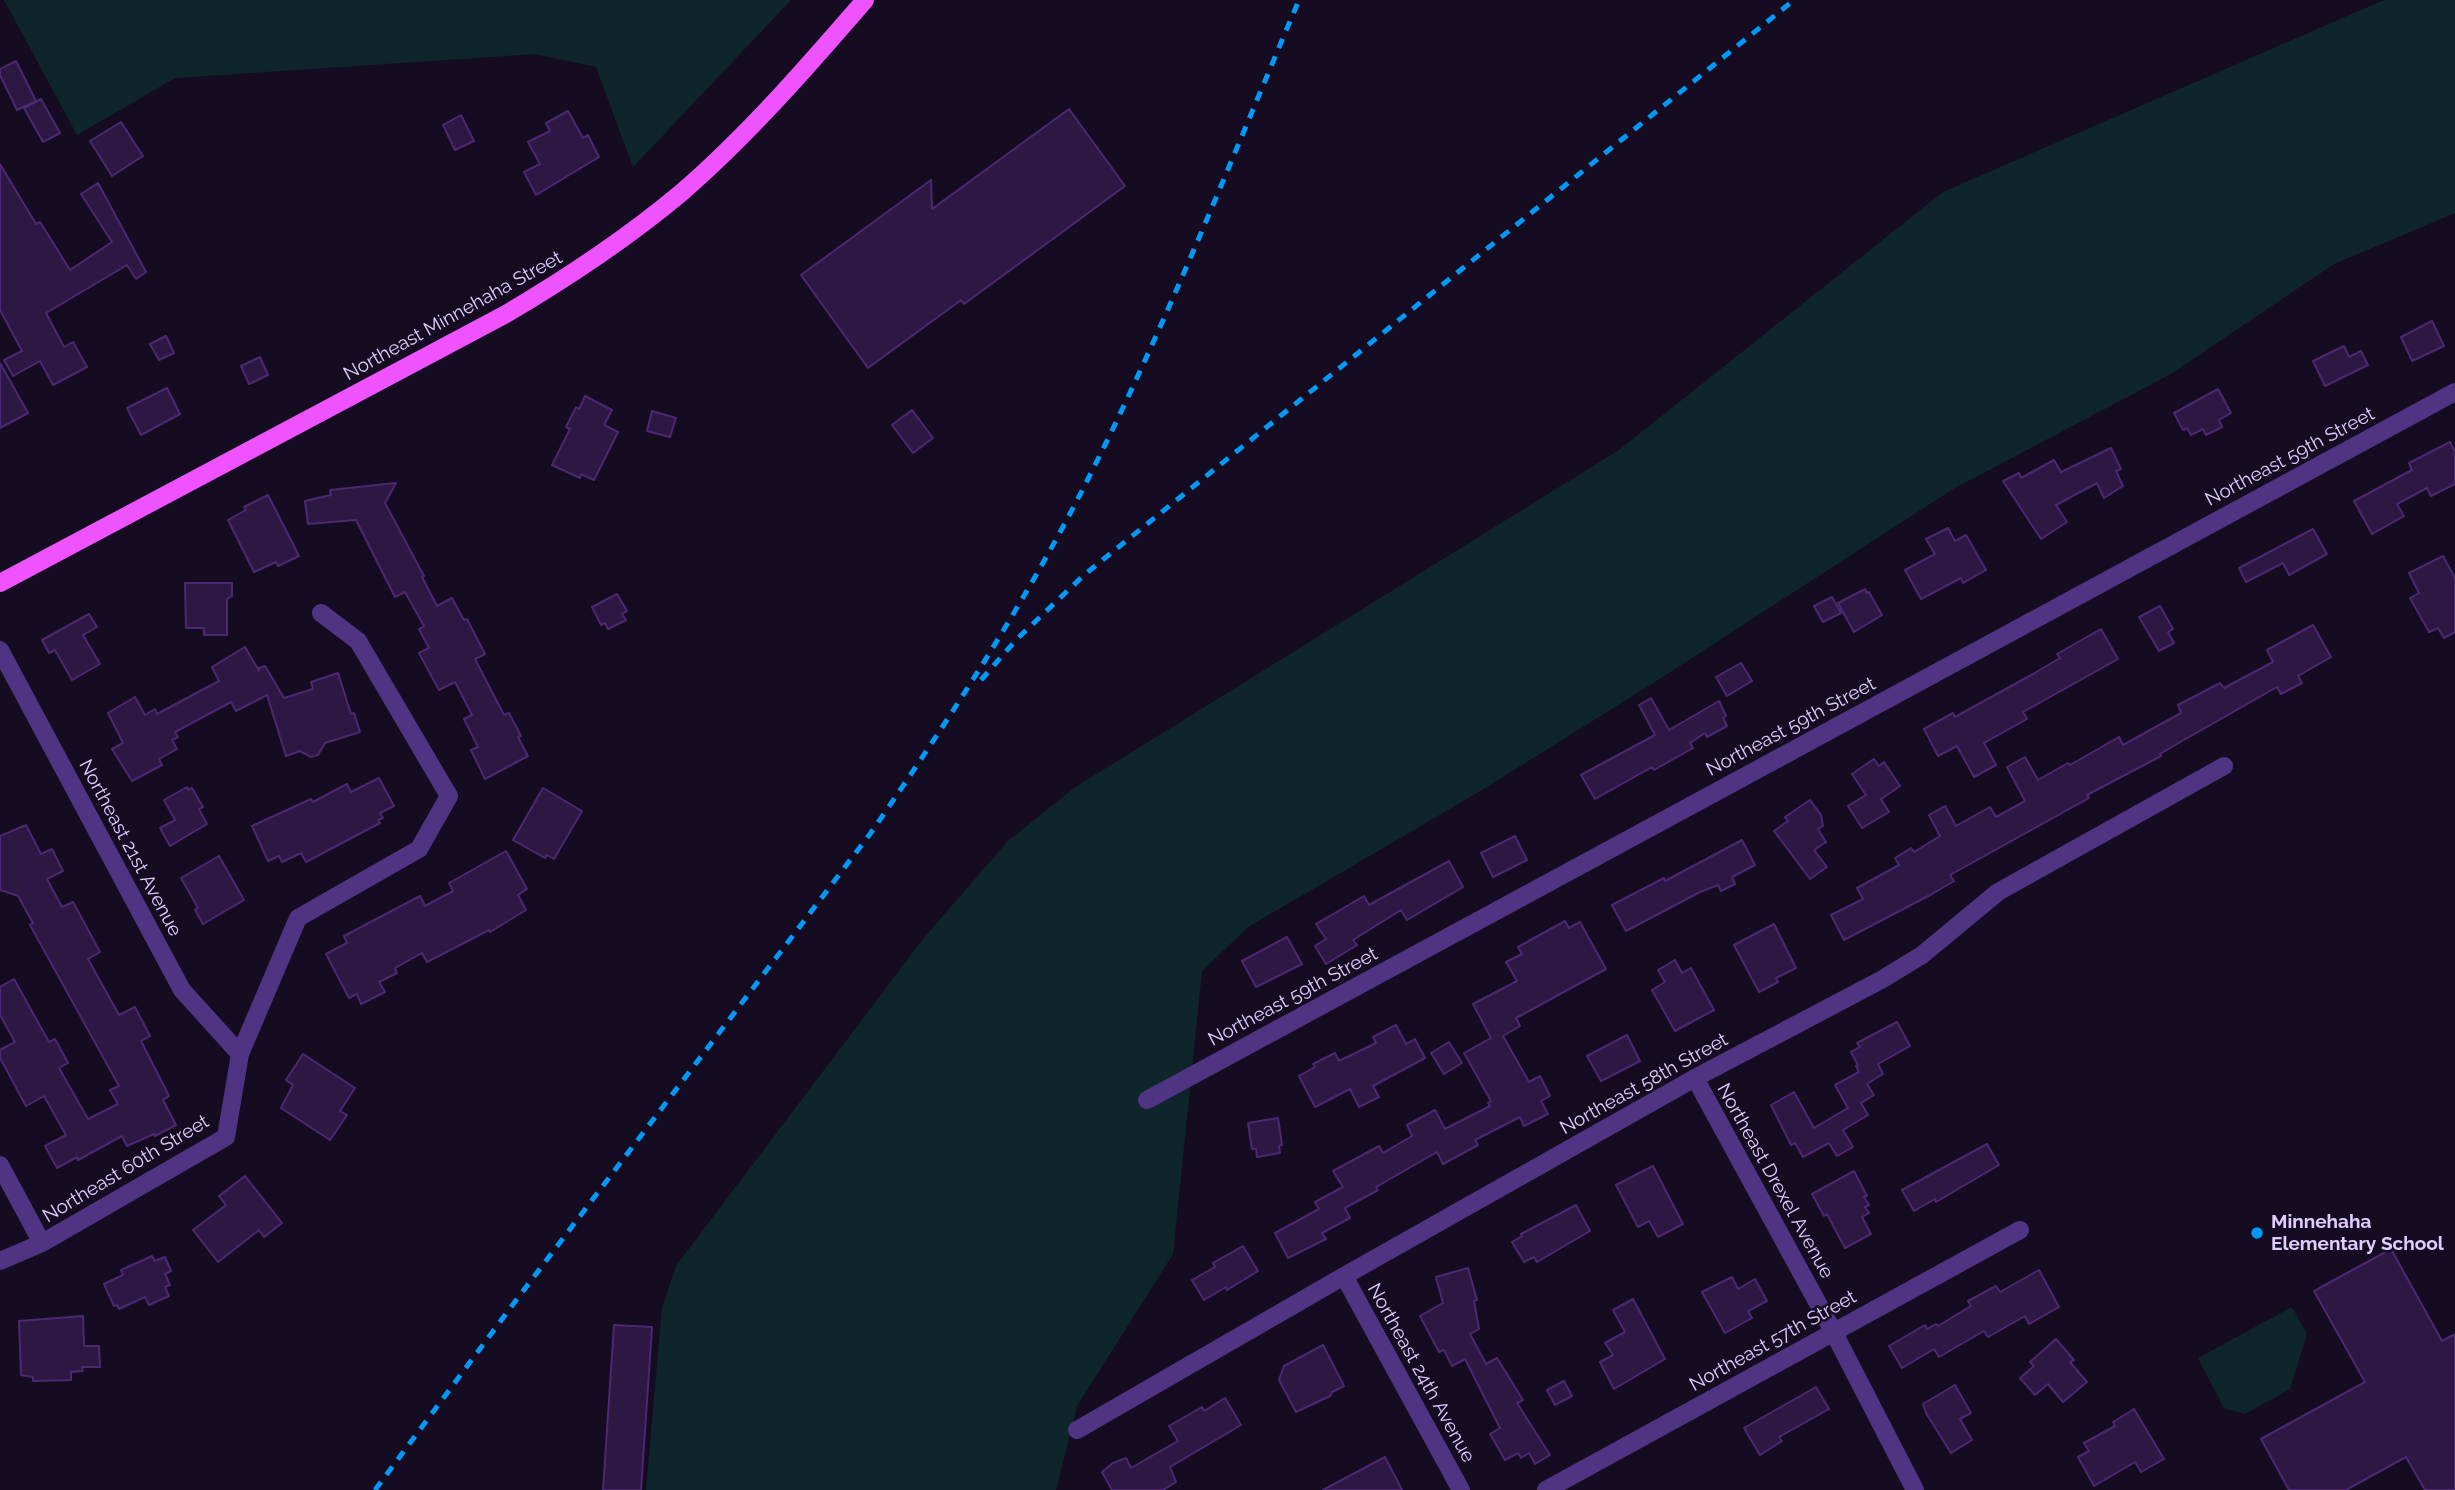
<!DOCTYPE html>
<style>
body{margin:0}
canvas{display:block;background:#160c22}
</style>
<canvas width="2455" height="1490"></canvas>
<script>
const ctx = document.querySelector('canvas').getContext('2d');
ctx.lineJoin = 'round';
function paint(path, color) {
  ctx.fillStyle = color;
  ctx.fill(path, 'evenodd');
}
function trace(path, color, width, dash) {
  ctx.strokeStyle = color;
  ctx.lineWidth = width;
  ctx.lineCap = dash ? 'butt' : 'round';
  ctx.setLineDash(dash || []);
  ctx.stroke(path);
}
function drawText(font, color, halo, rows, align = 'center') {
  ctx.font = font + ' Raleway,sans-serif';
  ctx.lineWidth = 5;
  ctx.setLineDash([]);
  ctx.textBaseline = 'middle';
  ctx.strokeStyle = halo;
  ctx.fillStyle = color;
  for (const [text, x, y, turn = 0] of rows) {
    ctx.save();
    ctx.translate(x, y);
    ctx.rotate((+turn || 0) * Math.PI / 180);
    ctx.textAlign = isNaN(turn) ? turn : align;
    if (halo) ctx.strokeText(text, 0, 0);
    ctx.fillText(text, 0, 0);
    ctx.restore();
  }
}
const green = new Path2D(`
 M4 0H791L633 167 596 67 535 54 175 78 77 135Z
 M2384 0H2455V213L2334 264 2169 375 1953 489 1650 685 1477 793 1248 927 1202 971 1173 1254 1077 1406 1056 1490H646L662 1308 676 1266 923 939 1007 842 1074 788 1619 450 1943 192Z
 M2292 1307 2307 1334 2290 1389 2245 1414 2224 1408 2198 1358Z`);
const building = new Path2D(`
 M16 61 36 101 17 110 0 75V69Z
 M41 99 60 133 43 142 24 108Z
 M1069 109 1125 186 964 304 961 300 868 368 801 275 931 180 932 209Z
 M568 111 583 138 588 135 599 157 536 195 524 172 540 164 528 142 550 131 546 123Z
 M461 115 474 141 455 150 443 125Z
 M121 122 143 156 112 176 90 141Z
 M0 164 36 224 40 222 70 270 112 242 81 194 98 183 146 272 136 279 127 265 46 313 64 347 73 342 87 367 53 385 40 361 13 376 4 360 22 351 0 310Z
 M2432 321 2444 346 2412 361 2401 337Z
 M166 336 174 353 159 360 150 344Z
 M2344 346 2349 357 2361 351 2368 365 2325 386 2313 361Z
 M260 357 268 375 249 384 241 366Z
 M0 363 28 413 0 428Z
 M167 388 180 414 141 435 127 408Z
 M2218 389 2231 413 2219 420 2222 427 2206 435 2203 429 2191 435 2187 428 2183 430 2174 413Z
 M585 396 612 410 604 425 618 432 594 480 581 474 580 478 552 465 570 429 566 427 576 407 579 409Z
 M912 410 933 438 913 453 892 425Z
 M652 411 676 418 670 437 647 431Z
 M2450 442 2455 452V484L2431 496 2427 488 2397 504 2404 516 2372 534 2354 501 2412 470 2409 463Z
 M2111 448 2121 469 2116 471 2123 486 2104 498 2097 483 2056 505 2067 522 2041 539 2003 481 2019 473 2021 478 2054 460 2061 472Z
 M396 483 385 503 424 576 422 577 437 606 452 598 464 620 467 619 485 654 475 659 504 715 509 713 521 736 518 737 528 756 485 779 471 750 478 747 464 719 472 715 455 682 439 690 419 653 429 648 419 629 424 626 405 592 395 597 356 520 308 524 305 501 331 495 330 490Z
 M268 495 299 556 278 566 276 562 254 572 228 520 246 510 244 507Z
 M1948 528 1955 541 1966 535 1986 570 1963 583 1961 578 1921 599 1905 570 1935 554 1926 539Z
 M2313 529 2327 554 2289 575 2283 563 2246 582 2239 568Z
 M2443 556 2455 578V632L2444 638 2438 628 2429 632 2410 598 2419 593 2409 573Z
 M185 583H232V596L227 599V635H204V628H186Z
 M1865 589 1867 593 1869 592 1882 615 1854 632 1838 603Z
 M617 594 627 611 622 614 626 620 608 629 605 623 601 625 592 607Z
 M1832 597 1841 613 1823 622 1814 606Z
 M2160 606 2173 629 2168 632 2174 643 2159 651 2139 617Z
 M89 614 97 627 83 635 100 664 72 680 55 650 49 653 42 640Z
 M2313 625 2331 657 2298 676 2302 683 2281 694 2277 687 2175 745 2160 754 2161 756 2087 795 2089 798 1950 875 1954 881 1932 894 1844 940 1831 915 1863 899 1857 888 1899 865 1895 858 1911 848 1914 852 1940 836 1929 815 1945 806 1956 826 1990 807 1996 817 2025 801 2007 767 2025 757 2038 780 2068 763 2070 765 2119 737 2123 745 2181 713 2178 705 2220 683 2224 688 2273 662 2267 650Z
 M2101 629 2118 659 2023 712 2027 719 1984 743 1996 765 1974 777 1957 746 1938 756 1924 729 1953 713 1955 717 2033 674 2060 658 2057 654Z
 M245 647 259 671V668L265 666 284 698 313 689 311 682 338 673 351 714 354 713 360 732 325 743 318 755 311 757 300 751 286 756 267 695 236 711 231 702 175 732 178 737 172 740 177 749 159 759 162 765 132 781 112 749 123 743 108 713 135 697 145 715 155 709 157 714 219 681 212 667Z
 M1741 663 1752 681 1727 696 1716 677Z
 M1651 698 1669 730 1719 701 1726 716 1723 718 1727 726 1707 737 1705 733 1690 743 1693 748 1654 770 1652 767 1595 799 1581 775 1655 735 1639 705Z
 M1874 759 1879 766 1884 762 1900 786 1881 799 1889 812 1862 828 1848 806 1866 795 1852 774Z
 M379 778 394 806 380 813 383 818 378 820 380 823 306 862 301 853 282 862 279 856 268 861 252 826 311 799 313 802 347 784 351 792Z
 M187 787 188 790 192 788 203 807 199 809 207 824 170 846 160 828 175 820 164 800Z
 M543 788 582 811 554 859 547 855 545 858 513 840Z
 M1810 800 1821 815 1823 826 1818 829 1826 842 1814 850 1827 867 1810 879 1774 831 1788 821 1785 817Z
 M26 825 41 854 52 849 63 871 47 879 62 907 73 902 100 952 88 959 119 1015 135 1007 150 1036 141 1041 169 1096 163 1100 176 1125 155 1136 154 1134 127 1146 122 1136 78 1160 77 1157 57 1168 45 1146 66 1135 44 1096 26 1106 0 1058V1050L15 1042 0 1015V987L14 979 49 1042 55 1039 68 1063 59 1068 88 1119 118 1104 110 1090 119 1086 30 925 33 923 18 896 0 890V836Z
 M1515 836 1527 860 1493 877 1481 853Z
 M1742 840 1755 865 1732 877 1735 884 1721 891 1718 885 1700 892 1626 931 1612 905 1664 878 1665 881Z
 M506 851 527 889 518 895 526 910 490 932 489 930 427 962 422 953 395 968 397 973 379 982 385 992 361 1004 357 994 349 998 326 954 347 943 344 936 420 896 425 906 453 891 449 883Z
 M219 856 244 900 203 924 195 910 198 908 181 878Z
 M1449 861 1463 887 1407 920 1401 910 1353 940 1357 945 1326 964 1315 946 1326 939 1316 924 1364 896 1369 905Z
 M1565 921 1569 928 1580 922 1606 969 1516 1018 1520 1026 1503 1036 1529 1082 1540 1076 1550 1096 1541 1101 1548 1114 1524 1126 1520 1117 1475 1140 1478 1145 1443 1164 1437 1152 1376 1187 1378 1190 1345 1208 1350 1218 1322 1233 1326 1239 1288 1258 1275 1233 1319 1209 1315 1202 1343 1187 1333 1171 1379 1146 1383 1153 1412 1136 1407 1125 1435 1110 1445 1129 1490 1106 1488 1103 1491 1101 1464 1053 1491 1038 1473 1004 1517 981 1506 962 1522 954 1518 947Z
 M1774 924 1796 968 1776 978 1778 982 1759 992 1734 945Z
 M1287 937 1302 964 1256 987 1242 961Z
 M1675 960 1682 973 1691 968 1714 1010 1675 1031 1652 990 1665 982 1658 970Z
 M1897 1022 1910 1046 1878 1064 1883 1074 1867 1084 1874 1095 1861 1103 1868 1115 1843 1130 1853 1147 1837 1156 1829 1143 1803 1157 1795 1143 1791 1145 1771 1105 1794 1092 1814 1128 1848 1108 1835 1085 1859 1072 1856 1066 1858 1065 1851 1052 1860 1047 1857 1043Z
 M1396 1025 1406 1044 1415 1039 1425 1058 1373 1086 1379 1097 1359 1107 1350 1089 1315 1107 1299 1076 1315 1067 1313 1064 1335 1053 1339 1061 1376 1043 1373 1037Z
 M1627 1035 1640 1061 1601 1081 1587 1056Z
 M1449 1042 1462 1063 1444 1074 1431 1053Z
 M303 1054 355 1088 340 1111 347 1115 330 1140 281 1108 293 1085 286 1080Z
 M1278 1118 1282 1145 1279 1146 1280 1153 1257 1157 1256 1149H1252L1248 1123Z
 M1987 1144 1999 1165 1936 1202 1935 1199 1914 1211 1902 1190Z
 M1653 1166 1683 1224 1658 1237 1649 1221 1638 1227 1616 1185Z
 M1854 1171 1867 1196 1864 1197 1869 1205 1865 1207 1869 1213 1862 1217 1871 1234 1845 1248 1827 1214 1824 1216 1812 1194Z
 M245 1176 282 1223 264 1237 259 1230 218 1262 193 1230 226 1205 219 1196Z
 M1576 1205 1590 1231 1537 1262 1534 1257 1524 1262 1512 1242 1522 1236 1521 1234Z
 M1243 1246 1258 1271 1227 1290 1226 1287 1204 1300 1192 1280 1215 1267 1213 1263Z
 M2391 1249 2442 1341 2455 1334V1490H2425L2406 1457 2346 1490H2289L2261 1439 2365 1382 2314 1291Z
 M152 1256 155 1261 165 1257 171 1271 165 1274 170 1285 165 1287 169 1296 149 1305 145 1297 119 1309 117 1305 114 1306 104 1284 123 1275 121 1270Z
 M1468 1268 1477 1300 1474 1301 1479 1329 1470 1334 1486 1364 1497 1358 1523 1400 1517 1403 1550 1455 1535 1464 1529 1453 1521 1458 1518 1453 1505 1460 1490 1434 1500 1428 1465 1359 1452 1366 1444 1350 1439 1352 1420 1316 1443 1303 1436 1277Z
 M2039 1270 2059 1307 2029 1324 2025 1316 1988 1337 1984 1331 1939 1357 1934 1349 1902 1368 1889 1346 1925 1325 1927 1329 1936 1324 1938 1326 1971 1306 1968 1301 1996 1286 2000 1292Z
 M1732 1277 1738 1289 1755 1279 1767 1301 1748 1311 1752 1318 1725 1333 1702 1292Z
 M1633 1299 1665 1359 1614 1389 1600 1362 1613 1355 1605 1343 1625 1332 1613 1310Z
 M83 1316 84 1346H99L100 1367H82L83 1371 71 1372V1380L33 1381V1377L21 1375 19 1321Z
 M614 1325 652 1327 641 1490H603Z
 M2056 1339 2074 1360 2070 1362 2087 1382 2063 1402 2048 1384 2035 1395 2020 1378 2034 1366 2030 1362Z
 M1323 1345 1344 1386 1332 1392 1330 1396 1296 1412 1279 1380 1284 1366Z
 M1564 1381 1572 1396 1555 1405 1547 1390Z
 M1955 1385 1971 1413 1960 1419 1972 1440 1951 1453 1926 1413 1923 1404Z
 M1816 1387 1829 1409 1779 1437 1782 1441 1760 1455 1744 1428Z
 M1225 1398 1241 1425 1170 1467 1176 1482 1163 1490H1112L1102 1472 1113 1463 1126 1458 1131 1468 1178 1441 1169 1426 1202 1407 1204 1411Z
 M2134 1409 2164 1459 2141 1472 2135 1462 2094 1486 2078 1457 2089 1451 2084 1443 2115 1426 2113 1422Z
 M1385 1457 1402 1490H1323Z`);
const minor = new Path2D(`
 M0 650 182 990 240 1054
 M1695 1078 1833 1331 1915 1490
 M1147 1100 2455 392
 M0 1165 42 1243
 M0 1261 42 1243 226 1137 240 1054 298 918 419 849 449 796 358 641 321 613
 M1344 1276 1461 1490
 M1077 1430 1344 1276 1695 1078 1881 980 1922 955 1998 892 2224 766
 M1546 1490 2020 1230`);
const major = new Path2D(`
 M0 583 506 314C567 278 626 239 681 193 748 135 807 67 865 0`);
const rail = new Path2D(`
 M981 680 1017 639 1084 575 1794 0
 M375 1490 517 1299 870 834C949 720 1025 603 1088 479 1167 323 1231 160 1299 0`);
const markers = [
 [2257,1233,7,"#0099f7"]
];
const streetNames = [
 ["Northeast Minnehaha Street",453,316,-29],
 ["Northeast 59th Street",2290,457,-28],
 ["Northeast 59th Street",1791,727,-28],
 ["Northeast 21st Avenue",130,848,62],
 ["Northeast 59th Street",1293,997,-28],
 ["Northeast 58th Street",1644,1084,-29],
 ["Northeast 60th Street",126,1169,-31],
 ["Northeast Drexel Avenue",1775,1181,61],
 ["Northeast 57th Street",1773,1341,-29],
 ["Northeast 24th Avenue",1421,1373,61]
];
const poiNames = [
 ["Minnehaha",2271,1222],
 ["Elementary School",2271,1244]
];
paint(green, '#0f252c');
paint(building, '#2d1743');
trace(building, '#4b2871', 2);
trace(minor, '#4e3483', 18);
trace(major, '#ef53ff', 18);
trace(rail, '#0099f7', 5, [10, 9]);
for (const [x, y, r, color] of markers) {
  const dot = new Path2D();
  dot.arc(x, y, r, 0, 2 * Math.PI);
  ctx.fillStyle = color;
  ctx.fill(dot);
  trace(dot, '#160c22', 2.5);
}
drawText('19px', '#e1ccff', '#160c22', streetNames);
drawText('bold 19px', '#e1ccff', '#160c22', poiNames, 'left');
</script>
